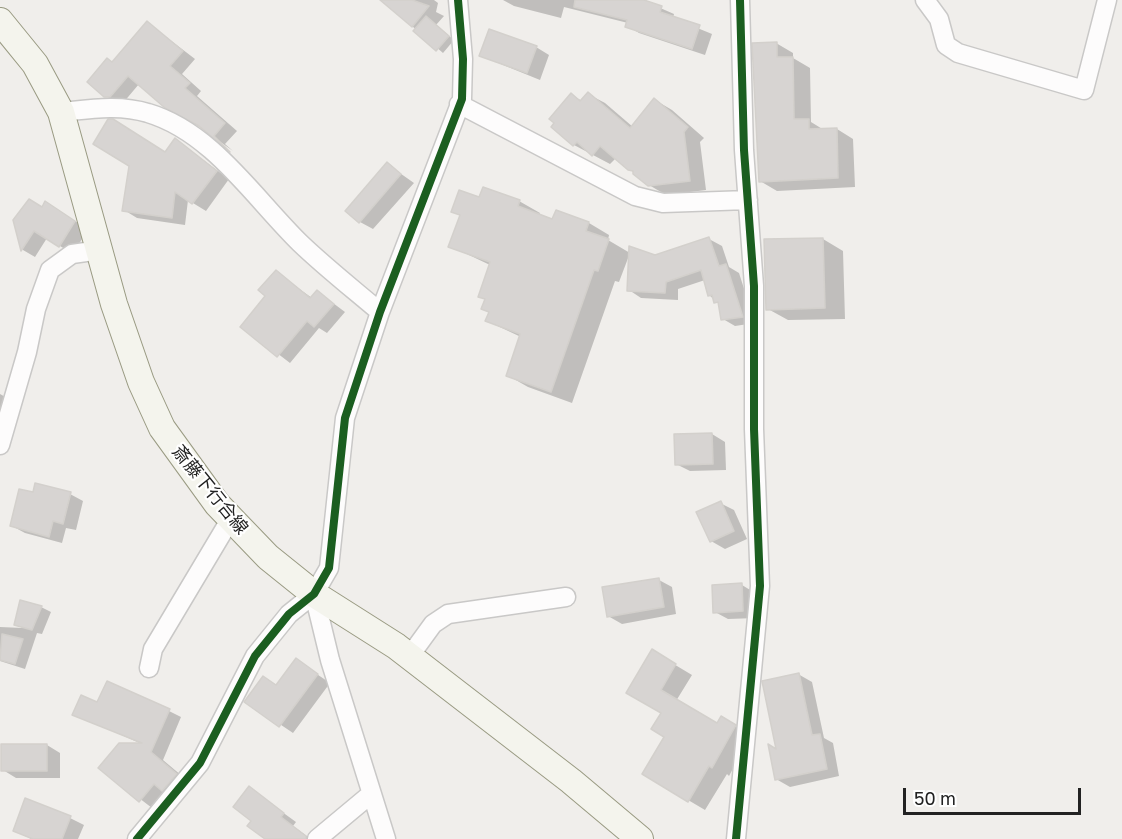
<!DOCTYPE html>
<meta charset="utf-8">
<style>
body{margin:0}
#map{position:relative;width:1122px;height:839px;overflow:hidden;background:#f0eeeb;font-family:"Golos Text",sans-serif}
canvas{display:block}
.scale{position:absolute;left:903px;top:788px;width:178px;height:27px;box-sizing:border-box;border:3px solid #222;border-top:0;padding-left:8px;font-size:18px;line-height:21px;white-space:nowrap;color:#222;-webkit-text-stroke:4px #fff;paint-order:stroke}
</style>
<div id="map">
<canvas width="1122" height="839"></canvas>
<div class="scale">50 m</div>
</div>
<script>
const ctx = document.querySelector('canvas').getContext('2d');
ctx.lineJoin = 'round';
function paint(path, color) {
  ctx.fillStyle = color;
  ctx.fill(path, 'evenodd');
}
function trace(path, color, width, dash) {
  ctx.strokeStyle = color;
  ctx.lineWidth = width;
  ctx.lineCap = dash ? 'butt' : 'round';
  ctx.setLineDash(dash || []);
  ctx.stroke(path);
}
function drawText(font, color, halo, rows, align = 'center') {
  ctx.font = font + ' "Golos Text","Noto Sans JP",sans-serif';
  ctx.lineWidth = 4.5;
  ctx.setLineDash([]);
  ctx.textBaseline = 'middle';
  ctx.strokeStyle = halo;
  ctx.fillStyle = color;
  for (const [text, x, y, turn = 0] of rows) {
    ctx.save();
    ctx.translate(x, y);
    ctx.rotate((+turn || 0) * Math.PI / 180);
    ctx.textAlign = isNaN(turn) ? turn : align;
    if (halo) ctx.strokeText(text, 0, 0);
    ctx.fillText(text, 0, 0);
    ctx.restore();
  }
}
const shadow = new Path2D(`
 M382 0H434L438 3 436 12 444 16 436 25 454 40 443 53Z
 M503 0H642L674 14 673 18 712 34 705 55 639 33 627 26 628 23 564 7 561 18 514 6Z
 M148 23 195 59 182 74 201 91 197 96 237 131 225 144 233 151 139 84 123 103 105 96 113 63Z
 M776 43 793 53V58L810 68 811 122 824 130 837 129 853 139 855 187 777 191 760 181Z
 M536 47 549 55 540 80 481 56Z
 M588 94 605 103 633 127 655 100 672 110 704 138 700 142 706 190 666 195 649 185 616 158 610 164 574 145 572 95 582 101Z
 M176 140 229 179 206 211 188 200 185 225 137 218 124 210 130 165 166 153Z
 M387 164 414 183 373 229 360 222Z
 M480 199 519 201 540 213 539 216 553 221 557 212 589 223 609 235 608 240 630 253 619 282 615 281 572 403 528 387 507 375 521 337 487 321 490 312 486 300 480 297 490 265 450 246 461 216 453 211Z
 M43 208 59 211 88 229 73 254 47 238 35 257 23 250 15 220Z
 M709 239 722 246 729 267 739 273 755 323 735 326 723 319 719 304 709 295 705 280 678 289V300L641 298 629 290 655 257Z
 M823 239 843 251 845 319 788 320 768 309Z
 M276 272 312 298 317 291 345 312 327 333 319 328 290 363 243 327 267 296Z
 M0 394 16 403 10 418 0 413Z
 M712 434 725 442 726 470 690 471 676 464Z
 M34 494H70L83 501 76 530 66 528 62 543 25 533 12 526Z
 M720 503 734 510 747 539 725 549 711 541Z
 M659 580 672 587 676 614 622 624 608 616Z
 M742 585 755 593 756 618 728 619 715 612Z
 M41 607 51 612 42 634 37 633 25 669 0 661V627L23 628 16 624Z
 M652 651 692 675 676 701 717 725 721 718 751 736 729 776 727 774 705 810 644 774 666 736Z
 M296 660 330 683 293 733 247 702 264 678 278 686Z
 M798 674 812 682 824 738 833 743 839 776 790 787 776 779 779 752Z
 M98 704 169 711 181 717 163 760 188 781 152 808 100 768 144 745 74 714Z
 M47 745 60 753V778H16L3 770Z
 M249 788 296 822 293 826 311 839H267L253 820Z
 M70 818 84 825 78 839H31L14 830Z`);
const building = new Path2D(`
 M380 0H412L429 6 412 27Z
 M575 0H644L662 6 660 12 700 25 692 49 625 27 627 20 574 7Z
 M426 16 449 36 436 51 413 31Z
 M147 21 183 51 170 66 190 83 185 88 225 123 214 136 230 152 199 126 165 108 128 76 110 97H104L87 82 107 58 112 62Z
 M489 29 537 46 527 73 479 56Z
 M777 42V57H793L794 119H809V129L837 128 838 178 759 182 752 43Z
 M588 92 630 128 654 98 688 127 684 132 690 181 648 186 633 174V171L628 170 600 146 592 156 577 142 573 146 551 127 554 123 549 119 571 93 580 101Z
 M108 119H113L165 152 175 138 217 171 192 204 175 192 172 218 122 211 129 166 93 144Z
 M387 162 401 174 359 223 345 211Z
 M483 187 520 200 518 206 552 219 556 210 589 222 586 231 609 239 598 271 594 270 551 392 506 376 520 334 485 321 489 312 481 309 485 299 478 297 490 262 448 247 460 215 451 212 459 190 479 197Z
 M29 199 42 207 45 201 75 221 59 247 34 231 21 251 13 220Z
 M709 237 719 266 726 264 743 317 721 320 718 302 714 303 712 295 708 296 701 270 666 282 665 293 627 291 629 246 655 255Z
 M823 238 825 308 766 310 764 239Z
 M276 270 310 298 317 290 334 304 314 327 307 321 277 357 240 327 265 296 258 290Z
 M712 433 713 464 675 465 674 434Z
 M35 483 71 492 63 524 53 521 49 537 10 526 19 489 33 492Z
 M721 501 734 531 710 542 696 512Z
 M659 578 664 607 607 617 602 587Z
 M742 583 743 611 713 613 712 585Z
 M20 600 42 606 32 630 14 625Z
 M2 634 23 639 15 664 0 660Z
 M652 649 676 664 661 690 717 723 721 716 736 725 712 768 709 766 688 802 642 774 664 737 651 729 661 713 626 693Z
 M296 658 318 674 279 727 244 702 263 676 276 685Z
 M799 673 812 735 820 734 827 769 775 780 768 744 776 749 762 681Z
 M107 681 170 709 151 752 177 774 162 791 154 784 139 802 98 768 119 743H142L72 715 81 695 97 702Z
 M1 744H47V771H1Z
 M249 786 284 813 281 817 306 836V839H265L247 826 251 821 233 807Z
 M25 798 71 816 62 839H33L13 831Z`);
const street = new Path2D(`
 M925 0 939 19 946 45 958 53 1084 90 1107 0
 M459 104 635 196 663 203 748 200
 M61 112C90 109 120 104 148 113 212 132 254 198 300 243 325 267 353 289 380 312
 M0 445 27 352 36 309 50 270 72 254 100 250
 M314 594 330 660 386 839
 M409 657 433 624 448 614 566 597
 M149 668 153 649 230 520
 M137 839 200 763 255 656 289 614 314 594 329 568 345 418 380 312 462 99 463 59 458 0
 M317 839 371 794
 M736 839 760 586 754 429V286L744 150 740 0`);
const secondary = new Path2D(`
 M0 21 35 64 61 112 114 304 141 382 162 428 217 504 268 557 314 594 396 646 571 781 640 839`);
const cycleway = new Path2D(`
 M137 839 200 763 255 656 289 614 314 594 329 568 345 418 380 312 462 99 463 59 458 0
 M736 839 760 586 754 429V286L744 150 740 0`);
const streetNames = [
 ["斎藤下行合線",210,490,51]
];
paint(shadow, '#0003');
paint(building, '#d7d4d2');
trace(building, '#d3d0cc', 1.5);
trace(street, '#c9c8c7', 21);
trace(secondary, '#999a82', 28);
trace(street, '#fdfcfc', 18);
trace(secondary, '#f4f4ed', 26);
trace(cycleway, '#1b5e20', 8);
drawText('18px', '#222', '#fff', streetNames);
</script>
